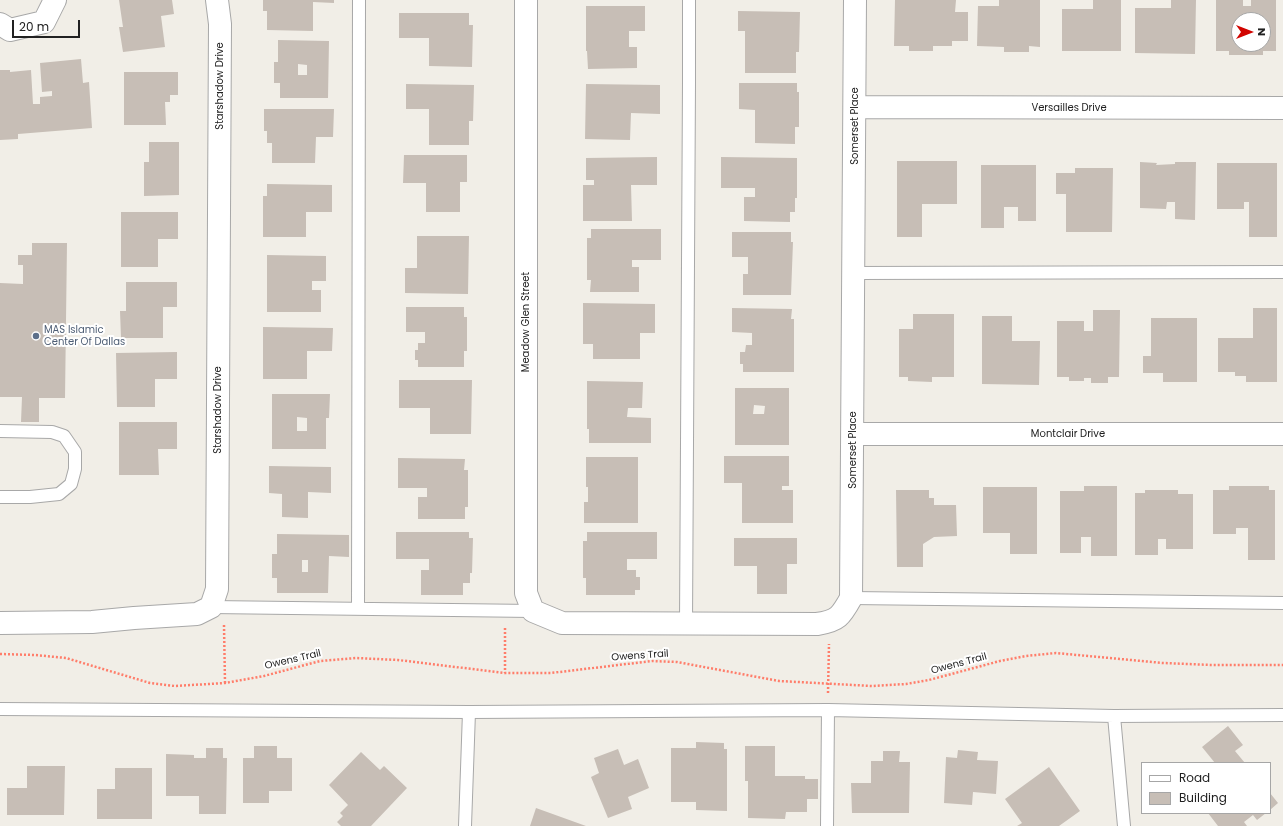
<!DOCTYPE html>
<style>
body{margin:0}
#map{position:relative;width:1283px;height:826px;overflow:hidden;background:#f1eee7;font-family:Poppins,sans-serif}
canvas{display:block}
.legend{position:absolute;left:1141px;top:762px;width:130px;height:52px;box-sizing:border-box;background:#fff;border:1px solid #a6a6a6;margin:0;padding:5px 7px;list-style:none;font-size:12px;color:#212121}
.legend li{display:flex;align-items:center;gap:8px;height:20px}
.legend b{width:20px;border:1px solid #a6a6a6}
.north{position:absolute;left:1231px;top:12px;width:40px;height:40px;box-sizing:border-box;background:#fff;border:1px solid #a6a6a6;border-radius:50%;rotate:90deg;font-size:11px;font-weight:700;line-height:16px;text-align:center;color:#212121}
.north::after{content:'';display:block;margin:auto;width:14px;height:18px;background:#d10400;clip-path:polygon(50% 0,100% 100%,50% 72%,0 100%)}
.scale{position:absolute;left:12px;top:20px;width:68px;height:18px;box-sizing:border-box;border:2px solid #212121;border-top:0;padding-left:5px;font-size:12px;line-height:14px;white-space:nowrap;color:#212121;-webkit-text-stroke:3px #fff;paint-order:stroke}
</style>
<div id="map">
<canvas width="1283" height="826"></canvas>
<ul class="legend">
<li><b style="height:5px;background:#fff"></b>Road</li>
<li><b style="height:11px;background:#c7beb6"></b>Building</li>
</ul>
<div class="north">N</div>
<div class="scale">20 m</div>
</div>
<script>
const ctx = document.querySelector('canvas').getContext('2d');
ctx.lineJoin = 'round';
function paint(path, color) {
  ctx.fillStyle = color;
  ctx.fill(path, 'evenodd');
}
function trace(path, color, width, dash) {
  ctx.strokeStyle = color;
  ctx.lineWidth = width;
  ctx.lineCap = dash ? 'butt' : 'round';
  ctx.setLineDash(dash || []);
  ctx.stroke(path);
}
function drawText(font, color, halo, rows, align = 'center') {
  ctx.font = font + ' Poppins,sans-serif';
  ctx.lineWidth = 4;
  ctx.setLineDash([]);
  ctx.textBaseline = 'middle';
  ctx.strokeStyle = halo;
  ctx.fillStyle = color;
  for (const [text, x, y, turn = 0] of rows) {
    ctx.save();
    ctx.translate(x, y);
    ctx.rotate((+turn || 0) * Math.PI / 180);
    ctx.textAlign = isNaN(turn) ? turn : align;
    if (halo) ctx.strokeText(text, 0, 0);
    ctx.fillText(text, 0, 0);
    ctx.restore();
  }
}
const building = new Path2D(`
 M119 0H172L174 14 161 16 165 47 123 52 119 27H123Z
 M263 0H334V3L313 2V31L267 30V11H263Z
 M895 0H956L955 12H968V41H952V46H933V51H909V46H894Z
 M999 0H1040V47L1029 46V52H1004V47L977 46 978 6H999Z
 M1093 0H1121V51H1062V9H1093Z
 M1171 0H1196L1195 54 1135 53V8H1171Z
 M1216 0H1243V6H1251V0H1276V51H1263V55H1229V51H1216ZM1239 20H1263V44H1239Z
 M586 6H645V31H629V47H637V68L588 69 587 51H586Z
 M738 11 800 12 799 52H796V73H745V31H738Z
 M399 13H469V25H473L472 67 429 66V38H399Z
 M278 40 329 41 328 98H280V83H274V62H278ZM298 64 307 65V75H298Z
 M81 59 83 83 89 82 92 128 18 134V139L0 140V70H10V72L31 70 33 104H40V97L52 96V91L42 92 40 63Z
 M124 72H178V95H170V102H165L166 125H124Z
 M739 83H797V92H799V127H795V144L755 143V110L739 109Z
 M406 84 474 85 473 121H469V145H429V109H406Z
 M586 84 660 85V114L631 113 630 140 585 139Z
 M264 109H334L333 137H316L315 163H272V143H267V131H264Z
 M149 142H179V195L144 196V162H149Z
 M404 155H467V182H460V212H426V183H403Z
 M657 157V185H631L632 221H583V185H594V180H586V158Z
 M721 157 797 158V198H795V212H790V222L744 221V197H755V188H721Z
 M897 161H957V204H922V237H897Z
 M1140 162 1157 163 1156 165 1175 164V162H1196L1195 220 1175 219V202H1167L1166 209 1140 208Z
 M1217 163H1277V237H1249V202H1244V209H1217Z
 M981 165H1036V221H1018V207H1004V228H981Z
 M1075 168H1113L1112 232H1066V194H1056V173H1075Z
 M267 184 332 185V212H306V237H263V196H267Z
 M121 212H178V239H158V267H121Z
 M591 229H661V260H632V267H639V292H590L591 280H587V238H591Z
 M732 232H791V242H793L791 295H743V274H748V257H732Z
 M417 236H469L468 294 405 293V268H417Z
 M32 243H67L65 398H39V422H21L22 397H0V283L23 284V265H18V255H32Z
 M267 255 326 256V281H312V290H321V312H267Z
 M126 282H177V307H163V338H121L120 311H126Z
 M583 303 655 304V333H640V359H593V344H583Z
 M406 307H464V317H467V351H464V367H418V360H415V350H418V343H425V332H406Z
 M732 308 792 309 791 319H794V372H743V364H740V352H745L746 345H752V333L732 332Z
 M1253 308H1277V382H1246V376H1235V372H1218V338H1253Z
 M1093 310H1120L1119 377H1108V383H1091V378H1084V381H1069V377H1057V321H1084V331H1093Z
 M913 314H954V377H932V382L908 381V377H899V329H913Z
 M982 316H1012V341H1040L1039 385 982 384Z
 M1151 318H1197V382H1163V373H1143V356H1151Z
 M263 327 333 328 332 351H307V379H263Z
 M177 352V379H155V407H117L116 353Z
 M399 380H472L471 434H430V408H399Z
 M587 381 643 382 642 408H628L627 417 651 418V443H589V429H587Z
 M735 388H789V445H735ZM754 405 765 406 764 414H753Z
 M272 394H330L329 418H326V449H272ZM297 417 307 418V431H297Z
 M119 422H177V449H158L159 475H119Z
 M724 456H789V486H782V490H793V523H742V483H724Z
 M586 457H638V523H584V502H588V487H586Z
 M398 458 465 459 464 470H468V507H465V519H418V497H427V488H398Z
 M269 466 331 467V493L308 492V518L282 517V494L269 493Z
 M1084 486H1117V556H1091V537H1081V553H1060V491H1084Z
 M1229 486H1269V490H1275V560H1248V528H1236V534H1213V490H1229Z
 M983 487H1037V554H1010V533H983Z
 M896 490H929V498H934V505H956L957 536 934 537 923 544V567H897Z
 M1145 490H1178V494H1193V549H1166V539H1158V555H1135V493H1145Z
 M396 532H469V538H473L472 573H470V583H463V595H421V570H429V559H396Z
 M587 532H657V559H627V570H636V577H640V590H635V595H586V578H583V541H587Z
 M277 534 349 535V557L329 556 328 593H277V578H272V554H277ZM302 560H308V572H302Z
 M734 538H797V564H787V594H757V566H734Z
 M1228 726 1243 745 1235 751 1245 763H1215L1202 747Z
 M696 742 724 743V749H727V811L696 810V802H671V748H696Z
 M254 746H277V758H292V791H269V803H243V758H254Z
 M745 746H775V776H805V779H818V799H807V812H786L785 819 748 818V781H745Z
 M206 748H223V758H227L226 814H199V796H166V754L194 755V758H206Z
 M618 749 624 765 638 759 649 788 628 797 632 809 608 818 591 777 599 773 594 758Z
 M958 750 978 752 977 760 998 761 996 794 973 792 972 805 944 803 946 757 957 758Z
 M883 751H900L899 762H910L909 813H852L851 783H871V761H883Z
 M361 752 380 770 384 766 407 788 371 826H341L337 822 343 816 340 813 348 805 329 785Z
 M27 766H65L64 815H7V788H27Z
 M1049 767 1080 811 1059 826H1017L1022 823 1005 799Z
 M115 768H152V819H97V789H115Z
 M1270 793 1278 803 1270 810Z
 M536 808 586 826H530Z
 M1208 813H1266L1257 820 1253 815 1244 822 1247 826H1218Z`);
const path = new Path2D(`
 M224 625 225 683
 M505 628V673
 M0 654 35 655 66 658 150 683 175 686 225 683 264 676 320 661 356 658 398 660 505 673H551L652 661 677 662 779 681 872 686 906 684 929 680 1000 661 1026 656 1056 653 1163 663 1211 665H1283
 M828 693 829 644`);
const lane = new Path2D(`
 M854 273 1283 272
 M0 431 52 432 64 436 75 452V469L71 484 59 494 30 497H0
 M851 598 1283 603
 M211 607 533 611
 M358 608 359 0
 M686 623 689 82V0
 M0 709 469 712 828 710 1114 716 1283 715
 M1114 716 1124 826
 M465 826 469 712
 M827 826 828 710`);
const street = new Path2D(`
 M526 0V593L533 611 562 623 817 624C838 621 841 616 851 598L855 0
 M0 24 10 30 44 22 55 0
 M855 107 1283 108
 M853 434H1283
 M0 623 92 622 134 618 197 614 211 607 217 589 220 24 217 0`);
const markers = [
 [36,336,4,"#5c6f8a"]
];
const streetNames = [
 ["Starshadow Drive",220,86,-90],
 ["Versailles Drive",1069,108],
 ["Somerset Place",855,126,-90],
 ["Meadow Glen Street",526,322,-90],
 ["Starshadow Drive",218,410,-90],
 ["Montclair Drive",1068,434],
 ["Somerset Place",853,450,-90],
 ["Owens Trail",640,656,-4],
 ["Owens Trail",293,660,-13],
 ["Owens Trail",959,664,-15]
];
const serviceNames = [
 ["MAS Islamic",44,330],
 ["Center Of Dallas",44,342]
];
paint(building, '#c7beb6');
trace(lane, '#a8a8a8', 14);
trace(street, '#a8a8a8', 24);
trace(path, '#ff7d6a', 2.5, [2, 2]);
trace(lane, '#fff', 12);
trace(street, '#fff', 22);
for (const [x, y, r, color] of markers) {
  const dot = new Path2D();
  dot.arc(x, y, r, 0, 2 * Math.PI);
  ctx.fillStyle = color;
  ctx.fill(dot);
  trace(dot, '#fff', 1.5);
}
drawText('10px', '#212121', '#fff', streetNames);
drawText('10px', '#4e5e75', '#fff', serviceNames, 'left');
</script>
